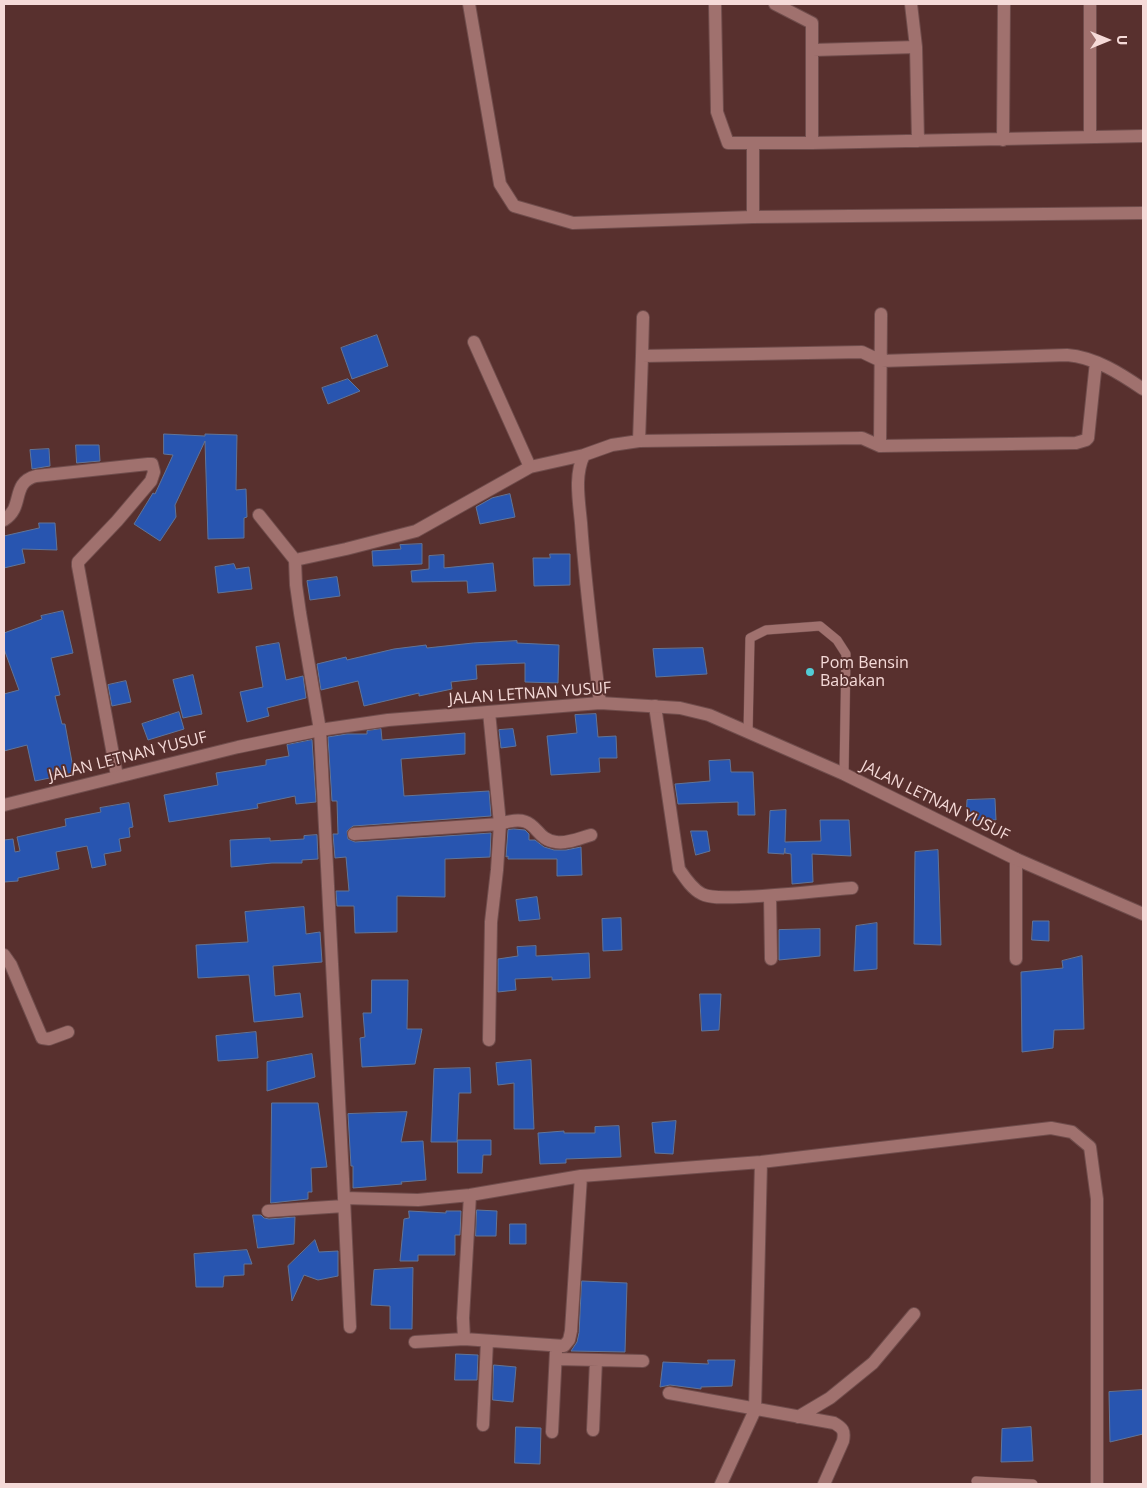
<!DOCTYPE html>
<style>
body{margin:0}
#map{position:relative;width:1147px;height:1488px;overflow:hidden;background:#58302e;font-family:"Open Sans",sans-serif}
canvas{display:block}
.frame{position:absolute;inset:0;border:5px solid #f5dad8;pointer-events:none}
.north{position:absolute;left:1082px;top:15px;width:50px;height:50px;-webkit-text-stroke:4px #58302e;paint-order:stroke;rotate:90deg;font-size:14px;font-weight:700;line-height:20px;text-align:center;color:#f5dad8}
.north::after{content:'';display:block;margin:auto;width:18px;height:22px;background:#f5dad8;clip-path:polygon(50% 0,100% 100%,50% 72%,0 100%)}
</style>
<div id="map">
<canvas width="1147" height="1488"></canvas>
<div class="frame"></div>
<div class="north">U</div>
</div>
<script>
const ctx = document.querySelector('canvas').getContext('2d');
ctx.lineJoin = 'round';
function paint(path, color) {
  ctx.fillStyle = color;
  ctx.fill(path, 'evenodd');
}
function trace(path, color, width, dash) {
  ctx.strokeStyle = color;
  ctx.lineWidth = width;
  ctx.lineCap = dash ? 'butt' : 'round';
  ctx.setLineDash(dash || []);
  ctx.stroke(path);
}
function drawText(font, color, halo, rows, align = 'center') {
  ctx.font = font + ' "Open Sans",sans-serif';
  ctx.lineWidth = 4;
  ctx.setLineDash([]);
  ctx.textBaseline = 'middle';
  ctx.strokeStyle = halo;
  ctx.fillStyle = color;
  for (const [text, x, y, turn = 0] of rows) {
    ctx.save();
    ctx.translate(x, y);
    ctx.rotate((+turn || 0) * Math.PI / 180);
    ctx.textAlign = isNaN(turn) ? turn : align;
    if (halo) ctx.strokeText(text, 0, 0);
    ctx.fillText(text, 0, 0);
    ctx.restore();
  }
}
const building = new Path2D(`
 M377 335 388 366 352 379 341 348Z
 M348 379 360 391 328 404 322 388Z
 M164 434 205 436V434L237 435 236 490 246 489 247 517 244 518V538L208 539 205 441 175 505 176 517 160 541 134 524 153 493 155 494 173 455 164 454Z
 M76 445H99L100 461 77 463Z
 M49 449 50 466 32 469 30 450Z
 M510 494 515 517 480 524 476 507 492 498Z
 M39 523H55L57 550 22 549 25 563 4 568V536L39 528Z
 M422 544V564L373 566 372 551 401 549 400 545Z
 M550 554H570V585L534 586 533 558H550Z
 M444 555V568L493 563 496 591 468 593 467 581 412 582 411 571 429 569V556Z
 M234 564 236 569 249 567 252 589 218 593 215 567Z
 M337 577 340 596 310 600 307 581Z
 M63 611 73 653 51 658 60 695 55 696 62 724H65L74 773 35 781 27 745 4 751V694L19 690 4 649V633L42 619 41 616Z
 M517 641V643L559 645 558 683 525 682V663L476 665 477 679 451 682 452 689 419 696V693L364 706 358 681 321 690 317 664 346 657 347 660 394 649 426 645 427 648 473 643Z
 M279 643 286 680 303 676 306 698 267 708 269 716 247 722 240 692 263 687 256 647Z
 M703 648 707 674 656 677 653 649Z
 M193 675 202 714 183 718 173 680Z
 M126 681 131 702 112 706 108 685Z
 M179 712 184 729 148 740 142 724Z
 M596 714 598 737 616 736 617 758H599L600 772 551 775 547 736 577 733 575 715Z
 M381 729 382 740 465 733V754L401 759 404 796 489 791 491 816 353 826 347 831 348 839 355 842 491 833 490 857 445 859V897L397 896V932L355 933 354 906H337L336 891H349L346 857 335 858 333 834H338L337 801H332L328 737 347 734H367V731Z
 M513 729 516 746 501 748 499 730Z
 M312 740 316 802 296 804 295 796 257 804 258 808 169 822 164 795 218 785 216 773 266 765V760L289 756 287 745Z
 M730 760 731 772H753L755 815H738V802L678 804 675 784 710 781 709 761Z
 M995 799 996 820H966L967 800Z
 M129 803 133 827 129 828 130 837 119 839 121 851 104 854 106 865 92 868 87 846 56 852 59 869 18 878V881L4 882V840L13 839 15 852 20 851 17 837 66 826 65 819 101 812 100 808Z
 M786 810 785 842 821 841 820 820H849L851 856 812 854 813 882 792 884 791 854 785 853V848L784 854 768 853 770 811Z
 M514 829 525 830 529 834V840H535L544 847 554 850H566L581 847 582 875 557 876V859H508V856L506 857 508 830Z
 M691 831H707L710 851 696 855Z
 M317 835 318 859 302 860V863H272L231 867 230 840 270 838V841L304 839V836Z
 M938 850 941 945 914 944 915 852Z
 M537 897 540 919 519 921 516 900Z
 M304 907 306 934 320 932 322 962 273 966 275 996 300 993 303 1017 254 1022 249 975 198 978 196 945 248 942 245 912Z
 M621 918 622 950 603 951 602 919Z
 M1033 921H1049V941L1032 940Z
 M877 923V969L854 971 856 926Z
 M820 929V956L779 960V930Z
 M536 946V956L589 953 590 978 552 980V977L515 979 516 990 498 992V959L518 956 517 947Z
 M1082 956 1084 1029 1054 1030 1053 1048 1022 1052 1021 972 1063 968 1062 961Z
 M372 980H408L407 1029H422L415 1064 362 1067 360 1038 365 1037 363 1013H371Z
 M700 994H721L719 1030 702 1031Z
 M256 1032 258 1058 218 1061 216 1036Z
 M312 1054 315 1077 267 1091V1062Z
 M531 1060 534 1129H514V1083L498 1085 496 1063Z
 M470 1068 471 1093H459L457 1142H431L434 1069Z
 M272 1103H318L327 1167 311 1168 312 1192H308V1199L271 1203Z
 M407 1112 401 1142 423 1141 426 1180 401 1182 402 1184 353 1188V1166H351L348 1114Z
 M676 1121 673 1154 655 1153 652 1123Z
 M619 1126 621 1157 566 1159V1163L540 1164 538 1133 564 1131V1133H595V1127Z
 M458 1140H491V1155H483L482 1173H458Z
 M477 1210 497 1211 496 1236H476Z
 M409 1211 446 1213V1211H461L460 1235H455V1255H418V1261H400L404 1219 409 1218Z
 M253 1215H261L264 1218 269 1219 295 1217 294 1244 258 1248Z
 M510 1224H526V1244H510Z
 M315 1240 319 1252 338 1251V1276L318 1280 304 1275 292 1301 288 1266Z
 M247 1250 252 1264H244V1275L224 1276 223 1287H196L194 1254Z
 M413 1268 412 1329H390V1306L371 1305 374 1270Z
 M582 1281 627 1283 625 1352 571 1351 577 1342 579 1333Z
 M456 1354 478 1355 477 1380H455Z
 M708 1360H735L732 1386 701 1387V1389L670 1385 660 1387 663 1362 708 1364Z
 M494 1365 516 1367 513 1402 493 1400Z
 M1143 1390V1434L1110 1442 1109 1392Z
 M516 1427 541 1428 540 1464 515 1463Z
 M1031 1427 1033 1461 1001 1462 1002 1429Z`);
const service = new Path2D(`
 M748 733 750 638 766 630 820 626 837 640 846 654 844 774
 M976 1481 1033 1484`);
const minor = new Path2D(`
 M469 4 500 184 514 206 573 223 753 217 1143 213
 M715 4 717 112 728 143H812L1143 136
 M775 4 812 23V143
 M911 4 916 47 918 141
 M813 50 916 47
 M1090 137V4
 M1003 140 1004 4
 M753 144V217
 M474 342 530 467
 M642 356 643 317
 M639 441 642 356 862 352 881 361 1067 355C1095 357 1121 374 1143 389
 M880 446 881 314
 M259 515 295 560 346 549 416 531 530 467 584 455
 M4 520C25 507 10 483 36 476L148 464H152L154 472 151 481 117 521 78 562V566L117 776
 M295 560 296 585 300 613 320 730 344 1198 418 1200 470 1195 581 1176 761 1162 1051 1128 1072 1132 1090 1147 1097 1199V1484
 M600 703C593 643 585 583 581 523 579 501 574 475 584 455L612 445 639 441 862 438 880 446 1076 443 1086 440 1088 438 1096 362
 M655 706 679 869C685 878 692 889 702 894 713 899 729 897 740 897 778 896 815 891 852 888
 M489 712 500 824 497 870 491 922 489 1040
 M354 834 500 824C540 811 531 839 556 842 567 844 580 838 591 835
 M1016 859V959
 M770 896 771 959
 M4 955 11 965 42 1038 49 1039 68 1032
 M470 1195 463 1318 464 1339 564 1346 569 1340 571 1331 581 1176
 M344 1198 350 1327
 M268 1211 344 1206
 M415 1342 464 1339
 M556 1359 643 1361
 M669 1393 834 1423C843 1428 845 1431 843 1441L824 1484
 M798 1417 830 1398 873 1363 914 1314
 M483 1425 487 1341
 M593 1430 596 1360
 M552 1432 556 1351
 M721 1484 755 1410 761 1162`);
const tertiary = new Path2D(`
 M4 805 238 747 320 730 388 720 600 703 680 708 709 715 844 774 1016 859 1143 914`);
const markers = [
 [810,672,5,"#52ccd5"]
];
const poiNames = [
 ["Pom Bensin",820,663],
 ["Babakan",820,681]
];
const streetNames = [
 ["JALAN LETNAN YUSUF",530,694,-4],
 ["JALAN LETNAN YUSUF",128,757,-14],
 ["JALAN LETNAN YUSUF",935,801,26]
];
paint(building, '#2855b0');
trace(building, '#617497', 1);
trace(service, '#704d4c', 10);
trace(minor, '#704d4c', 14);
trace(tertiary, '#704d4c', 14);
trace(service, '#a0716e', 9);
trace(minor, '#a0716e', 12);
trace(tertiary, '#a0716e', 12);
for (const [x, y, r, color] of markers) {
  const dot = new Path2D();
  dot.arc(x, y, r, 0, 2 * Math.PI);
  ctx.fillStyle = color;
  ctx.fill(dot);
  trace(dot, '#58302e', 2);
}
drawText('16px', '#f5dad8', '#58302e', poiNames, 'left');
drawText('16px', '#f5dad8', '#58302e', streetNames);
</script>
